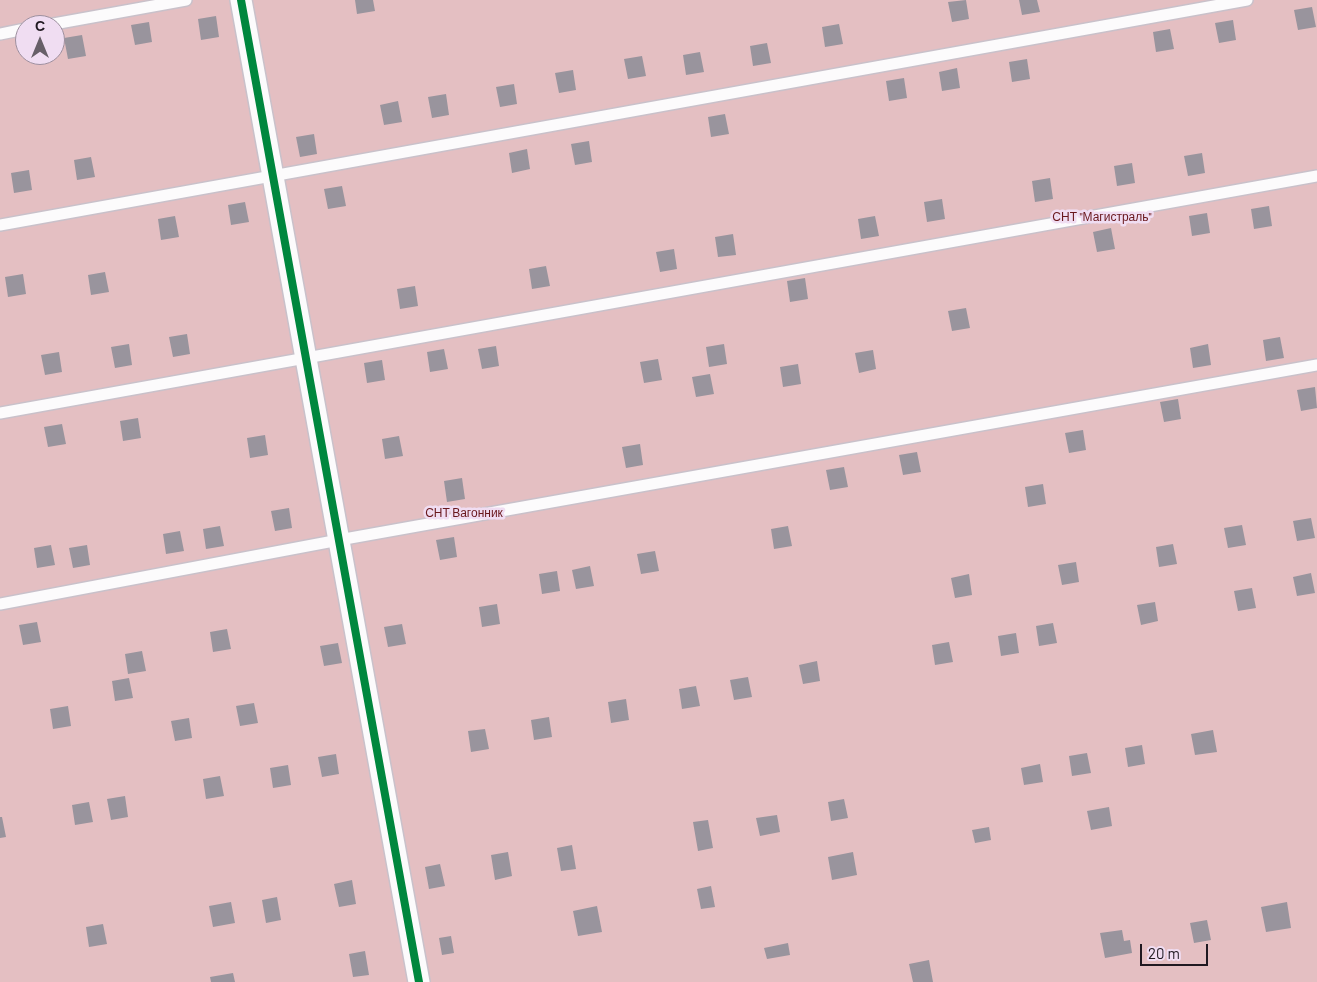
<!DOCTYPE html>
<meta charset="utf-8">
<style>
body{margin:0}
#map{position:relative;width:1317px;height:982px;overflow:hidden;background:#ece2ed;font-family:Barlow,sans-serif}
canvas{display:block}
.north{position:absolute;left:15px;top:15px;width:50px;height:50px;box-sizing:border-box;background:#f0ddf2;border:1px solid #9d8f9e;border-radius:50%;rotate:0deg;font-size:14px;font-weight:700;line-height:20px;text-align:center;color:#201921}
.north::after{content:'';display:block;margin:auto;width:18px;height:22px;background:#675f68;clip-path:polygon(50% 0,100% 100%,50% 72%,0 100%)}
.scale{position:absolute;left:1140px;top:944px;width:68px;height:22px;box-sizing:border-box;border:2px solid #201921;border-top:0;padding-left:6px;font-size:15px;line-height:18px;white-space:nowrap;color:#201921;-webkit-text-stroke:4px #f0ddf2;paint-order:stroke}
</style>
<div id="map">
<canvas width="1317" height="982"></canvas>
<div class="north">С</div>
<div class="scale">20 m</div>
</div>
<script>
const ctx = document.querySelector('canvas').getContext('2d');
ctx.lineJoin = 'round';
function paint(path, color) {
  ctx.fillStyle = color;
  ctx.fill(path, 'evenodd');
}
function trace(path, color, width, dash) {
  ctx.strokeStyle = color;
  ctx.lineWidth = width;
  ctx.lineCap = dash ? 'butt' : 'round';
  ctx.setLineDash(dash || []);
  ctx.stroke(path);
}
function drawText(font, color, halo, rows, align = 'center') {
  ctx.font = font + ' Barlow,sans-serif';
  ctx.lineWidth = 5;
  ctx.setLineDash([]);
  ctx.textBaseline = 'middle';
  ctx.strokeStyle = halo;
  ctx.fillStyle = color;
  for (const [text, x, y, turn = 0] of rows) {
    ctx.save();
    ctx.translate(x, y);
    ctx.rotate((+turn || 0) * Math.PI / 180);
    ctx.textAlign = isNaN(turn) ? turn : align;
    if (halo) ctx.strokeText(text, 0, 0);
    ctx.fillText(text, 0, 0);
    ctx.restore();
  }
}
const green = new Path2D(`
 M0 0H1317V982H0ZM25 25H55V55H25Z`);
const building = new Path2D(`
 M355 0H373L375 11 357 14Z
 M966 0 969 19 952 22 948 2Z
 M1019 0H1037L1040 12 1022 15Z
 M1312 7 1316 27 1298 30 1294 10Z
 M216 16 219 37 201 40 198 19Z
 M1233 20 1236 40 1219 43 1215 23Z
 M149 22 152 42 135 45 131 25Z
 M839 24 843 44 825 47 822 27Z
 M1170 29 1174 49 1156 52 1153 32Z
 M82 35 86 56 68 59 64 38Z
 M767 43 771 63 753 66 750 46Z
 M700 52 704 72 686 75 683 55Z
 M642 56 646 76 628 79 624 59Z
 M1027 59 1030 79 1012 82 1009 62Z
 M957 68 960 88 942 91 939 72Z
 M573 70 576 90 559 93 555 73Z
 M904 78 907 98 889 101 886 81Z
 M514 84 517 104 500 107 496 87Z
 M446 94 449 115 432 118 428 97Z
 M398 101 402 122 384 125 380 105Z
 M725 114 729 134 711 137 708 117Z
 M314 134 317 154 300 157 296 137Z
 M589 141 592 162 575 165 571 144Z
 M527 149 530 169 512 173 509 153Z
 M1202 153 1205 173 1188 176 1184 156Z
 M91 157 95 177 77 180 74 160Z
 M1132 163 1135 183 1117 186 1114 166Z
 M29 170 32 190 14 193 11 173Z
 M1050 178 1053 199 1035 202 1032 181Z
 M342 186 346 206 328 209 324 189Z
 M942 199 945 219 927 222 924 202Z
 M245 202 249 222 231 225 228 205Z
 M1269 206 1272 226 1254 229 1251 209Z
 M1207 213 1210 233 1192 236 1189 216Z
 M175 216 179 237 161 240 158 219Z
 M875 216 879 236 861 239 858 219Z
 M1111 228 1115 249 1097 252 1093 232Z
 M733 234 736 255 718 257 715 237Z
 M674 249 677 269 660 272 656 252Z
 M546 266 550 286 532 289 529 269Z
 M105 272 109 292 91 295 88 275Z
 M23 274 26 294 8 297 5 277Z
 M805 278 808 299 790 302 787 281Z
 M415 286 418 306 400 309 397 289Z
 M966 308 970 328 952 331 948 311Z
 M187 334 190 354 173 357 169 337Z
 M1280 337 1284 358 1266 361 1263 340Z
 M129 344 132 365 115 368 111 347Z
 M724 344 727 364 709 367 706 347Z
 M1208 344 1211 365 1193 368 1190 348Z
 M496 346 499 366 482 369 478 349Z
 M444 349 448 369 430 372 427 352Z
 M873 350 876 369 859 373 855 353Z
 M59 352 62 372 45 375 41 355Z
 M658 359 662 380 644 383 640 362Z
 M382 360 385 380 367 383 364 363Z
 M798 364 801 384 783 387 780 367Z
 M710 374 714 394 696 397 692 377Z
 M1315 387 1317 408 1301 411 1297 390Z
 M1178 399 1181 419 1164 422 1160 402Z
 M138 418 141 438 123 441 120 421Z
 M62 424 66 444 48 447 44 427Z
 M1083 430 1086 450 1069 453 1065 433Z
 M265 435 268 455 250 458 247 438Z
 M399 436 403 456 385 459 382 439Z
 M640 444 643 465 626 468 622 447Z
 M917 452 921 472 903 475 899 455Z
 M844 467 848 487 830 490 826 470Z
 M462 478 465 499 447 502 444 481Z
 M1043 484 1046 504 1028 507 1025 487Z
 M289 508 292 528 275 531 271 511Z
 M1311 518 1315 538 1297 541 1293 521Z
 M1242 525 1246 545 1228 548 1224 528Z
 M220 526 224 546 206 549 203 529Z
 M788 526 792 546 774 549 771 529Z
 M180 531 184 551 166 554 163 534Z
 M454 537 457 557 440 560 436 540Z
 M1173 544 1177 564 1159 567 1156 547Z
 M51 545 55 565 37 568 34 548Z
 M87 545 90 565 73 568 69 548Z
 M655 551 659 571 641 574 637 554Z
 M1076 562 1079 582 1062 585 1058 565Z
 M590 566 594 586 576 589 572 570Z
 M557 571 560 591 542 594 539 574Z
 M1311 573 1315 593 1297 596 1293 577Z
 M969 574 972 595 955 598 951 578Z
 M1252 588 1256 608 1238 611 1234 591Z
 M1155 602 1158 621 1141 625 1137 605Z
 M497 604 500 624 482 627 479 607Z
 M37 622 41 642 23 645 19 625Z
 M1053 623 1057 643 1039 646 1036 626Z
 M402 624 406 644 388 647 384 627Z
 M227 629 231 649 213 652 210 632Z
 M1016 633 1019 653 1001 656 998 636Z
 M949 642 953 662 935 665 932 645Z
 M338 643 342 663 324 666 320 646Z
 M142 651 146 671 128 674 125 654Z
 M817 661 820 681 803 684 799 665Z
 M748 677 752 697 734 700 730 680Z
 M129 678 133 698 115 701 112 681Z
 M696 686 700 706 682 709 679 689Z
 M626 699 629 720 611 723 608 702Z
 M254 703 258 723 240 726 236 706Z
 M68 706 71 726 53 729 50 709Z
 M549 717 552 737 534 740 531 720Z
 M189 718 192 738 175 741 171 721Z
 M485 729 489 749 471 752 468 731Z
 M1213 730 1217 752 1195 755 1191 734Z
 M1142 745 1145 764 1128 767 1125 748Z
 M1087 753 1091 773 1072 776 1069 756Z
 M336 754 339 774 322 777 318 757Z
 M1040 764 1043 782 1024 785 1021 768Z
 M288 765 291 785 273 788 270 768Z
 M220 776 224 796 206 799 203 779Z
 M125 796 128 817 111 820 107 799Z
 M844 799 848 818 831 821 828 802Z
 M89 802 93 822 75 825 72 805Z
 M1109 807 1112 826 1091 830 1087 811Z
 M777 815 780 832 760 836 756 818Z
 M0 817H2L6 837 0 838Z
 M708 820 713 848 698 851 693 822Z
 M989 827 991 840 975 843 972 830Z
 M572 845 576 869 561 871 557 848Z
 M508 852 512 876 495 880 491 855Z
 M853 852 857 875 832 880 828 857Z
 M440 864 445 886 429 889 425 867Z
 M352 880 356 904 339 907 334 884Z
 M711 886 715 907 701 909 697 889Z
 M277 897 281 920 266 923 262 900Z
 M231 902 235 923 213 927 209 906Z
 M1287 902 1291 928 1266 932 1261 907Z
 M597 906 602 932 578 936 573 911Z
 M1207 920 1211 940 1194 943 1190 923Z
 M103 924 107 944 89 947 86 927Z
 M1122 930 1124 941 1130 940 1132 953 1105 958 1100 933Z
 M451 936 454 953 442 955 439 938Z
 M788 943 790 955 767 959 764 948Z
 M365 951 369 975 353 977 349 954Z
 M929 960 933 982H913L909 964Z
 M233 973 235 982H211L210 977Z`);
const service = new Path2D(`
 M48 25 186 0
 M0 34 25 29
 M0 225 1247 0
 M0 413 1317 176
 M0 604 339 540 1317 365`);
const minor = new Path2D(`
 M241 0 419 982`);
const cycleway = new Path2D(`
 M241 0 419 982`);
const parkNames = [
 ["СНТ \"Магистраль\"",1102,217],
 ["СНТ Вагонник",464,513]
];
paint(green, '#e4bfc2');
paint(building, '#99949d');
trace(service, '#c9c1ca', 14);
trace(minor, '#c9c1ca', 24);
trace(service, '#fcfbfc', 11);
trace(minor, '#fcfbfc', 21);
trace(cycleway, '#00873e', 8);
drawText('12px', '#69181d', '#f0ddf2', parkNames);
</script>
